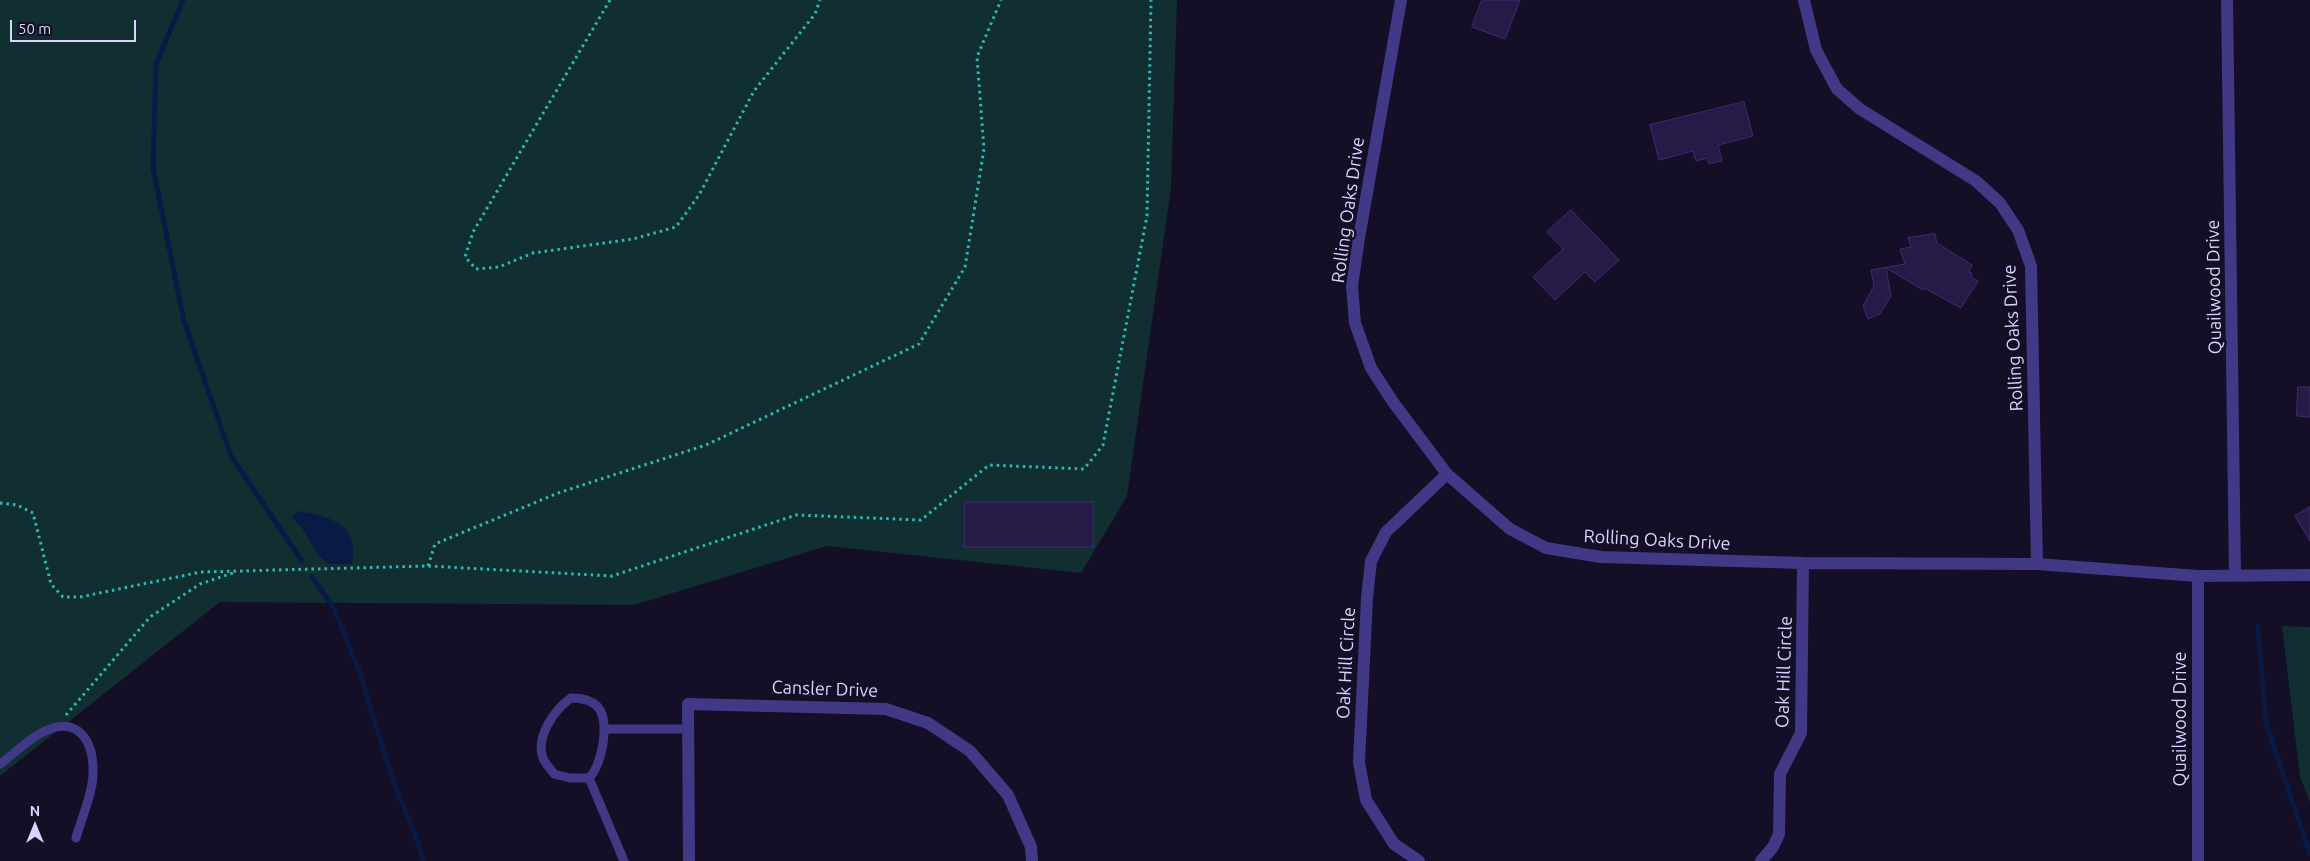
<!DOCTYPE html>
<style>
body{margin:0}
#map{position:relative;width:2310px;height:861px;overflow:hidden;background:#140e26;font-family:Ubuntu,sans-serif}
canvas{display:block}
.north{position:absolute;left:10px;top:801px;width:50px;height:50px;-webkit-text-stroke:4px #140e26;paint-order:stroke;rotate:0deg;font-size:14px;font-weight:700;line-height:20px;text-align:center;color:#dcd4ff}
.north::after{content:'';display:block;margin:auto;width:18px;height:22px;background:#dcd4ff;clip-path:polygon(50% 0,100% 100%,50% 72%,0 100%)}
.scale{position:absolute;left:10px;top:20px;width:126px;height:22px;box-sizing:border-box;border:2px solid #dcd4ff;border-top:0;padding-left:6px;font-size:15px;line-height:18px;white-space:nowrap;color:#dcd4ff;-webkit-text-stroke:4px #140e26;paint-order:stroke}
</style>
<div id="map">
<canvas width="2310" height="861"></canvas>
<div class="north">N</div>
<div class="scale">50 m</div>
</div>
<script>
const ctx = document.querySelector('canvas').getContext('2d');
ctx.lineJoin = 'round';
function paint(path, color) {
  ctx.fillStyle = color;
  ctx.fill(path, 'evenodd');
}
function trace(path, color, width, dash) {
  ctx.strokeStyle = color;
  ctx.lineWidth = width;
  ctx.lineCap = dash ? 'butt' : 'round';
  ctx.setLineDash(dash || []);
  ctx.stroke(path);
}
function drawText(font, color, halo, rows, align = 'center') {
  ctx.font = font + ' Ubuntu,sans-serif';
  ctx.lineWidth = 5;
  ctx.setLineDash([]);
  ctx.textBaseline = 'middle';
  ctx.strokeStyle = halo;
  ctx.fillStyle = color;
  for (const [text, x, y, turn = 0] of rows) {
    ctx.save();
    ctx.translate(x, y);
    ctx.rotate((+turn || 0) * Math.PI / 180);
    ctx.textAlign = isNaN(turn) ? turn : align;
    if (halo) ctx.strokeText(text, 0, 0);
    ctx.fillText(text, 0, 0);
    ctx.restore();
  }
}
const green = new Path2D(`
 M0 0H1177L1171 188 1127 496 1081 573 827 546 634 605 220 602 0 776Z
 M2282 626 2310 627V802L2300 777Z`);
const water = new Path2D(`
 M299 511C331 517 360 524 352 564H329L317 554 302 528 291 517Z`);
const stream = new Path2D(`
 M183 0 156 64 153 168 184 321 231 456 302 561
 M312 577 334 608 360 673 392 778 418 842 423 861
 M2258 626 2266 723 2310 854`);
const building = new Path2D(`
 M1482 0H1520L1505 39 1472 27Z
 M1744 102 1753 136 1718 145 1722 161 1709 164 1707 158 1696 161 1693 151 1659 160 1650 125Z
 M1571 210 1619 260 1595 282 1585 272 1555 300 1533 277 1563 249 1547 232Z
 M1935 234 1937 243 1972 265 1969 272 1972 273 1971 277 1978 281 1961 308 1924 288 1923 290 1886 268 1891 296 1880 314 1868 319 1863 306 1874 286 1871 270 1905 264 1900 249 1911 247 1908 238Z
 M2298 387H2310V417L2297 416Z
 M965 502H1093V547H965Z
 M2310 507V541L2295 516Z`);
const path = new Path2D(`
 M610 0 473 232 465 257 476 269 499 267 533 253 633 239 676 227 699 195 754 91 815 14 820 0
 M0 503 17 505 33 513 51 584 63 597H80L201 572 428 566 612 576 796 515 921 520 989 465 1084 469 1103 445 1147 216 1151 0
 M428 566 435 544 558 493 706 445 919 344 965 267 984 149 977 57 1001 0
 M66 715 150 617 200 584 236 572`);
const service = new Path2D(`
 M571 698C579 698 590 699 597 706 611 720 602 766 589 778H570L554 774C551 769 545 764 543 758 535 737 555 709 571 698Z
 M604 729H688
 M0 764C14 754 28 739 43 732 79 714 94 742 93 774 93 792 81 820 76 838
 M589 778 624 861`);
const minor = new Path2D(`
 M1401 0 1359 238 1352 286 1355 323 1371 368 1393 402 1447 474 1510 529 1546 548 1601 557 1803 563 2037 564 2198 576 2310 575
 M1804 0 1816 50 1837 89 1860 109 1976 181 2000 203 2018 230 2031 266 2037 564
 M2227 0 2235 574
 M689 861 688 704 886 709 928 723 970 751 1008 795 1031 847 1032 861
 M1419 861 1394 844 1366 800 1359 762 1367 598 1371 561 1386 532 1447 474
 M1761 861 1773 847 1779 834 1780 774 1801 733 1803 563
 M2198 861V576`);
const streetNames = [
 ["Rolling Oaks Drive",1348,210,-82],
 ["Quailwood Drive",2214,287,-91],
 ["Rolling Oaks Drive",2013,338,-93],
 ["Rolling Oaks Drive",1657,540,3],
 ["Oak Hill Circle",1346,663,-87],
 ["Oak Hill Circle",1784,672,-88],
 ["Cansler Drive",825,689,2],
 ["Quailwood Drive",2180,719,-90]
];
paint(green, '#112f30');
paint(water, '#091b45');
trace(stream, '#091b45', 5);
paint(building, '#261a47');
trace(building, '#3f2c74', 1);
trace(path, '#2cb9ba', 3, [2.5, 4]);
trace(service, '#413986', 9);
trace(minor, '#413986', 12);
drawText('18px', '#dcd4ff', '#140e26', streetNames);
</script>
